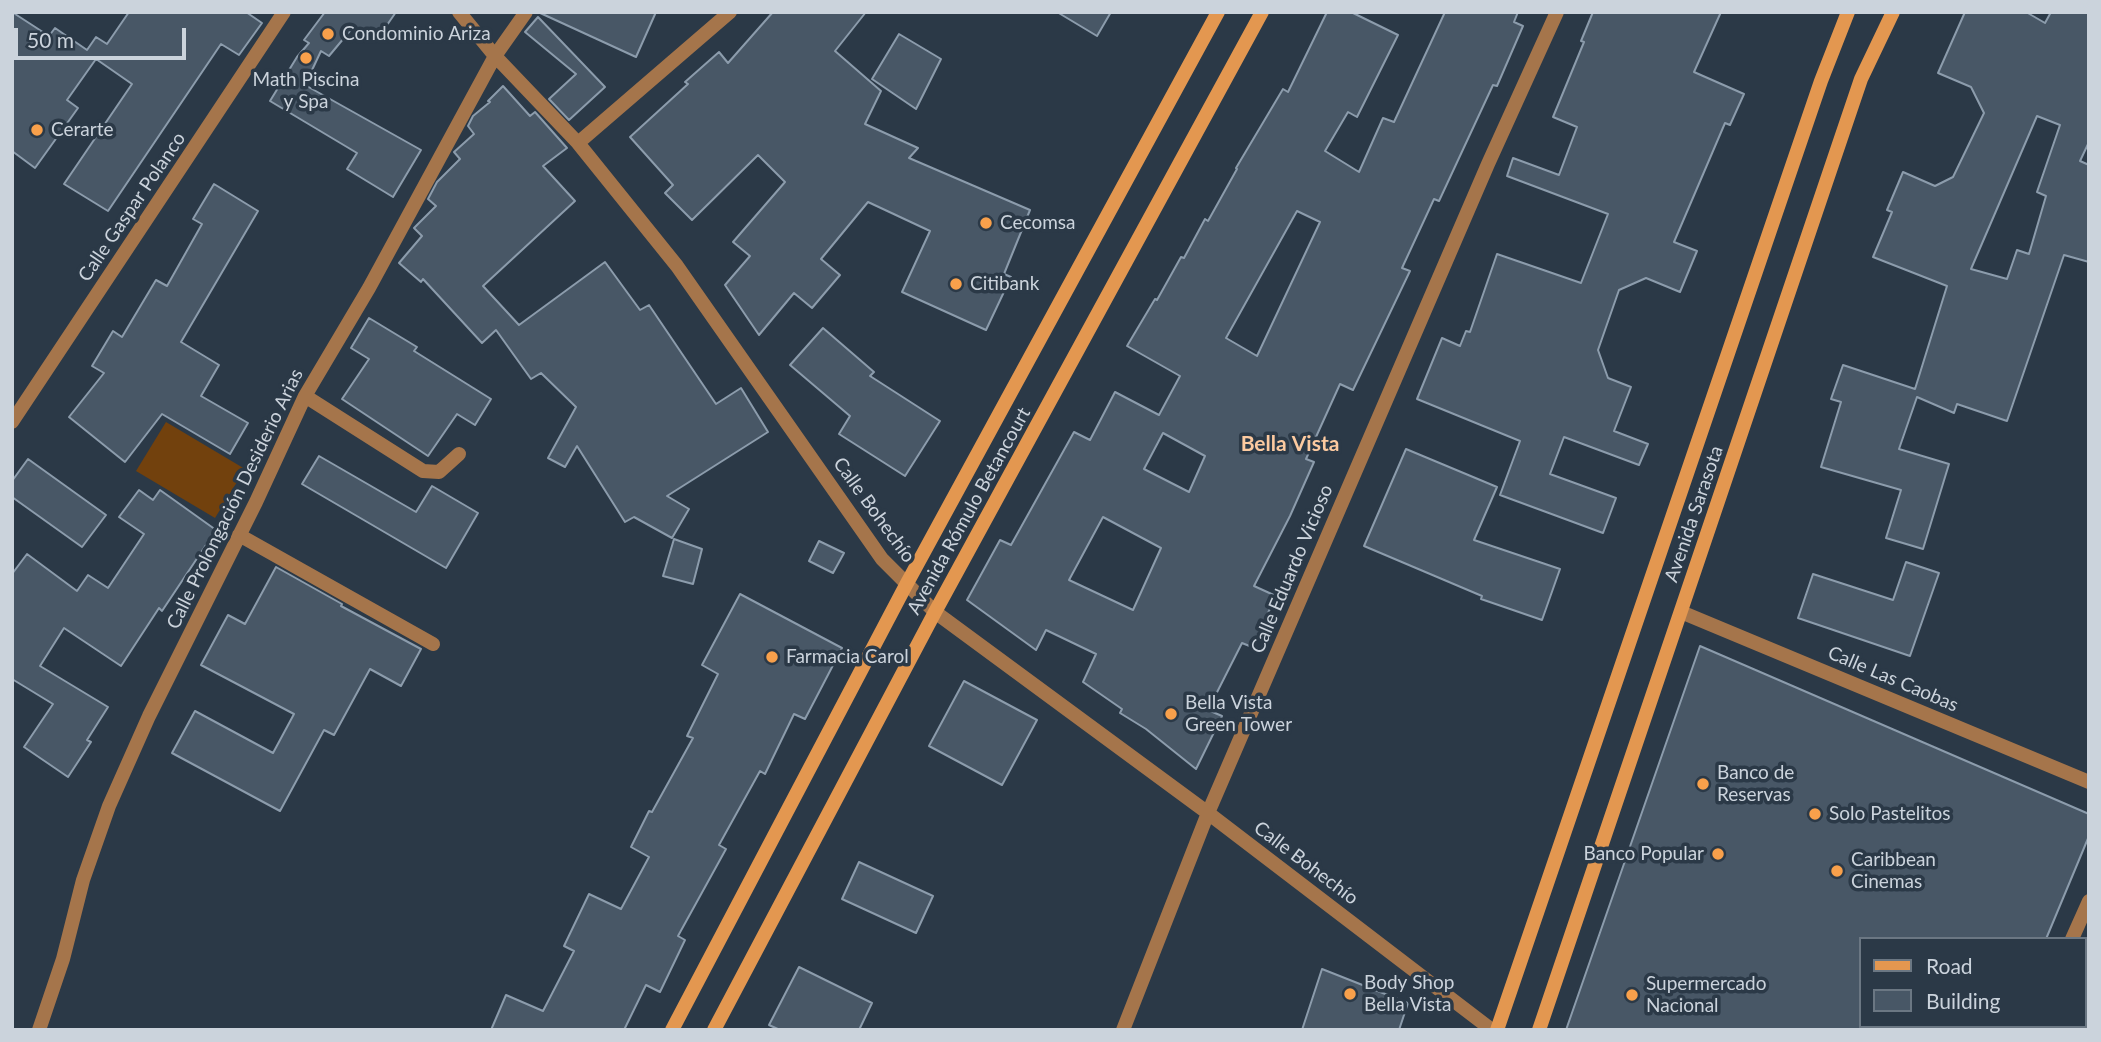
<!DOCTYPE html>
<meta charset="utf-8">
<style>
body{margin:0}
#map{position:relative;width:2101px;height:1042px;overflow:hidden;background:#2b3947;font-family:Lato,sans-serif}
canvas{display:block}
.frame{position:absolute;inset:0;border:14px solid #cbd3dc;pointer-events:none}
.legend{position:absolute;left:1859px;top:937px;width:228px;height:91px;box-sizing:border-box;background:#2b3947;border:2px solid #6b7783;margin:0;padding:9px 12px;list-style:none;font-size:21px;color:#cbd3dc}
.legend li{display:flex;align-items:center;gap:14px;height:35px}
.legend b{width:35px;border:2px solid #6b7783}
.scale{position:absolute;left:14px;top:28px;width:172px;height:32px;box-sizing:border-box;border:4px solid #cbd3dc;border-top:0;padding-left:9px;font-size:21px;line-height:24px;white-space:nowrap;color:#cbd3dc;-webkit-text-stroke:5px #2b3947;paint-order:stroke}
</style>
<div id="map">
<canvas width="2101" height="1042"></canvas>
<div class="frame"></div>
<ul class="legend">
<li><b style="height:9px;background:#e39750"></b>Road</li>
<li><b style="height:19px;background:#485766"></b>Building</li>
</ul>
<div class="scale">50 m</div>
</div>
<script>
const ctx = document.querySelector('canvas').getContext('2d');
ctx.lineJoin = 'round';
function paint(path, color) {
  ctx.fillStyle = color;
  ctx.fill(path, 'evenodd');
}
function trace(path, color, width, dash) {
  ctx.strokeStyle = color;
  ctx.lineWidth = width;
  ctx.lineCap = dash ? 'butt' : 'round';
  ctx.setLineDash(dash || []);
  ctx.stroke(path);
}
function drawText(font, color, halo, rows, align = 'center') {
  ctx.font = font + ' Lato,sans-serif';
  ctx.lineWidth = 7;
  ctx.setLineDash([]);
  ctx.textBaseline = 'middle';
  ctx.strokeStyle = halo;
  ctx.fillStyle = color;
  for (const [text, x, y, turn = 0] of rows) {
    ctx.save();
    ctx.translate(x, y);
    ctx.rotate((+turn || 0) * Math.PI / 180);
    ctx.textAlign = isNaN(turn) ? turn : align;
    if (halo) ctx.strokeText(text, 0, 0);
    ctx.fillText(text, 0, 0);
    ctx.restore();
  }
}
const green = new Path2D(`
 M166 422 245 469 215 518 136 471Z`);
const building = new Path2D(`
 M12 12 49 36 55 28 87 50 96 37 107 44 129 12H246L262 23 239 55 221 44 108 211 64 184 132 84 96 59 67 100 78 108 35 168 12 151Z
 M325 12H396L376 41 354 26 329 56 321 51 305 85 421 150 393 197 347 169 357 153 270 101 297 57 309 43 304 40Z
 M538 12H656L636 57Z
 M773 12H866L835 51 881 91 865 124 918 148 909 158 1030 210 1004 274 1011 277 986 330 902 292 930 231 868 202 821 259 840 275 812 308 794 293 759 335 725 285 750 256 733 242 785 182 758 155 692 220 665 193 673 185 630 137 688 84 685 82 719 52 728 63Z
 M1057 12H1111L1097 36Z
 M1327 12H1351L1398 35 1357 117 1348 112 1325 151 1359 172 1383 118 1394 122 1445 12H1518L1514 22 1523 26 1497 86 1493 85 1439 201 1434 199 1402 268 1410 271 1353 390 1340 384 1306 459 1314 462 1290 516 1254 586 1276 596 1252 647 1242 643 1208 710 1222 716 1196 769 1146 729 1120 713 1122 709 1083 682 1096 654 1046 630 1036 650 967 600 1000 540 1011 545 1074 432 1090 440 1115 392 1159 415 1180 376 1127 346 1155 299 1157 300 1181 257 1184 258 1205 219 1208 221 1237 169 1236 168 1283 89 1288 92ZM1297 211 1320 222 1257 356 1226 338ZM1163 433 1205 456 1189 492 1144 469ZM1103 517 1161 548 1133 610 1069 580Z
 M1593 12H1721L1694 72 1744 94 1730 125 1725 123 1674 242 1697 251 1680 292 1646 278 1619 290 1598 350 1608 378 1631 387 1614 431 1648 444 1639 465 1564 437 1550 474 1616 498 1603 533 1500 495 1520 441 1417 399 1442 338 1460 346 1466 331 1470 332 1497 254 1581 283 1608 214 1507 176 1513 158 1559 175 1577 127 1553 117 1584 42 1581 41Z
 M1965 12H2026L2045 23 2051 12H2089V142L2080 161 2089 165V262L2064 255 2007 421 1957 404 1954 413 1917 397 1899 449 1949 464 1923 549 1886 538 1901 490 1821 467 1841 402 1831 399 1843 365 1915 389 1947 286 1873 257 1892 212 1887 210 1903 172 1935 186 1953 177 1984 113 1971 87 1938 73ZM2037 116 2060 125 2037 192 2046 196 2029 254 2017 250 2007 279 1971 269Z
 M538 17 605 87 569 120 549 99 576 74 525 32Z
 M899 34 941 59 916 109 872 79Z
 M503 86 530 116 535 112 567 148 543 166 575 201 483 286 519 325 605 262 640 310 649 305 716 404 741 388 768 432 667 496 689 509 672 538 634 517 625 522 577 446 565 467 548 458 576 407 541 373 531 379 496 330 482 343 423 279 421 282 399 263 422 236 414 228 436 206 428 199 437 182 460 159 454 152 474 134 468 126 473 116 490 102 488 101Z
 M214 184 258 211 181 342 219 365 201 396 248 423 230 454 162 414 125 462 69 417 104 373 92 366 113 331 122 337 156 280 167 286 202 224 193 219Z
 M369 318 417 347 414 351 491 399 475 425 457 414 428 456 342 399 369 359 351 348Z
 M823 328 874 372 870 376 940 421 905 476 839 434 850 416 790 365Z
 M1406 449 1497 487 1474 540 1560 569 1542 620 1481 599 1482 596 1364 546Z
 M319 456 416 512 432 486 478 513 446 568 302 484Z
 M28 459 106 515 82 547 12 497V481Z
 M139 490 153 500 160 490 216 530 162 611 159 608 121 666 64 628 40 666 108 707 87 740 91 742 68 777 24 747 53 704 12 679V574L27 554 77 591 88 575 108 588 144 534 119 517Z
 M674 539 702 549 693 584 663 576Z
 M819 541 844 553 833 573 809 561Z
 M1906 562 1939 573 1910 656 1798 618 1813 574 1893 600Z
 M276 567 342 604 341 606 421 649 401 686 370 669 334 735 324 730 280 811 172 753 195 711 273 753 294 714 201 665 228 615 245 624Z
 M740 594 842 648 805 719 794 714 765 774 760 771 719 845 726 849 678 936 685 940 660 992 646 985 624 1030H491L506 995 543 1011 574 951 564 946 589 894 621 909 649 857 631 847 649 811 652 812 693 738 687 736 718 674 702 665Z
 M1700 646 2089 814V836L2046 939H1861V1030H1566Z
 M964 681 1037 720 1002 785 929 746Z
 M859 862 933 896 916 933 842 899Z
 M799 967 872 1003 859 1030H780L769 1025Z
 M1322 969 1408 1003 1399 1030H1302Z`);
const minor = new Path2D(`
 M459 12 495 56 578 143 677 266 882 559 935 612 1208 813 1492 1030
 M578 143 730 12
 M305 396 423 471 439 472 459 454
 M12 422 284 12
 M239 535 433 644
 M1681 612 2089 782
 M2072 939 2089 901
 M39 1030 63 959 83 880 109 806 149 716 256 502 305 396 369 288 495 56 526 12
 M1123 1030 1208 813 1488 164 1557 12
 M2033 1030 2034 1026`);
const secondary = new Path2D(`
 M672 1030 906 585 1218 12
 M714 1030 935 612 1262 12
 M1497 1030 1821 81 1848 12
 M1539 1030 1861 79 1893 12`);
const markers = [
 [328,34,7,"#f8a04b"],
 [306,58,7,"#f8a04b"],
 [37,130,7,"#f8a04b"],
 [986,223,7,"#f8a04b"],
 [956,284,7,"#f8a04b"],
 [772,657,7,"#f8a04b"],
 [1171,714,7,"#f8a04b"],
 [1703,784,7,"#f8a04b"],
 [1815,814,7,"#f8a04b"],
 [1718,854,7,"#f8a04b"],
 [1837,871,7,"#f8a04b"],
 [1350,994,7,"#f8a04b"],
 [1632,995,7,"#f8a04b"]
];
const poiNames = [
 ["Condominio Ariza",342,34],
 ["Math Piscina",306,80,"center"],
 ["y Spa",306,102,"center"],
 ["Cerarte",51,130],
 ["Cecomsa",1000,223],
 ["Citibank",970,284],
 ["Farmacia Carol",786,657],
 ["Bella Vista",1185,703],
 ["Green Tower",1185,725],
 ["Banco de",1717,773],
 ["Reservas",1717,795],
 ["Solo Pastelitos",1829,814],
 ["Banco Popular",1704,854,"right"],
 ["Caribbean",1851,860],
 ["Cinemas",1851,882],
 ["Body Shop",1364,983],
 ["Bella Vista",1364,1005],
 ["Supermercado",1646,984],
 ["Nacional",1646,1006]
];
const streetNames = [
 ["Calle Gaspar Polanco",132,207,-56],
 ["Calle Prolongación Desiderio Arias",235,499,-64],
 ["Calle Bohechío",874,510,54],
 ["Avenida Rómulo Betancourt",969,511,-61],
 ["Avenida Sarasota",1694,514,-71],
 ["Calle Eduardo Vicioso",1292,569,-67],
 ["Calle Las Caobas",1893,679,23],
 ["Calle Bohechío",1306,863,37]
];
const neighbourhoodNames = [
 ["Bella Vista",1290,444]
];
paint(green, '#72410d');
paint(building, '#485766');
trace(building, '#8c9cac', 2);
trace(minor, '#a5754b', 14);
trace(secondary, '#e39750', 14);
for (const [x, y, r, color] of markers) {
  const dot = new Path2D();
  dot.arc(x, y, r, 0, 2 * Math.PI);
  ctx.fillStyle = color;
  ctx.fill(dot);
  trace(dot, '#2b3947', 2.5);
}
drawText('19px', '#cbd3dc', '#2b3947', poiNames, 'left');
drawText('19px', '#cbd3dc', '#2b3947', streetNames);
drawText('bold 21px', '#fccaa0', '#2b3947', neighbourhoodNames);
</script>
